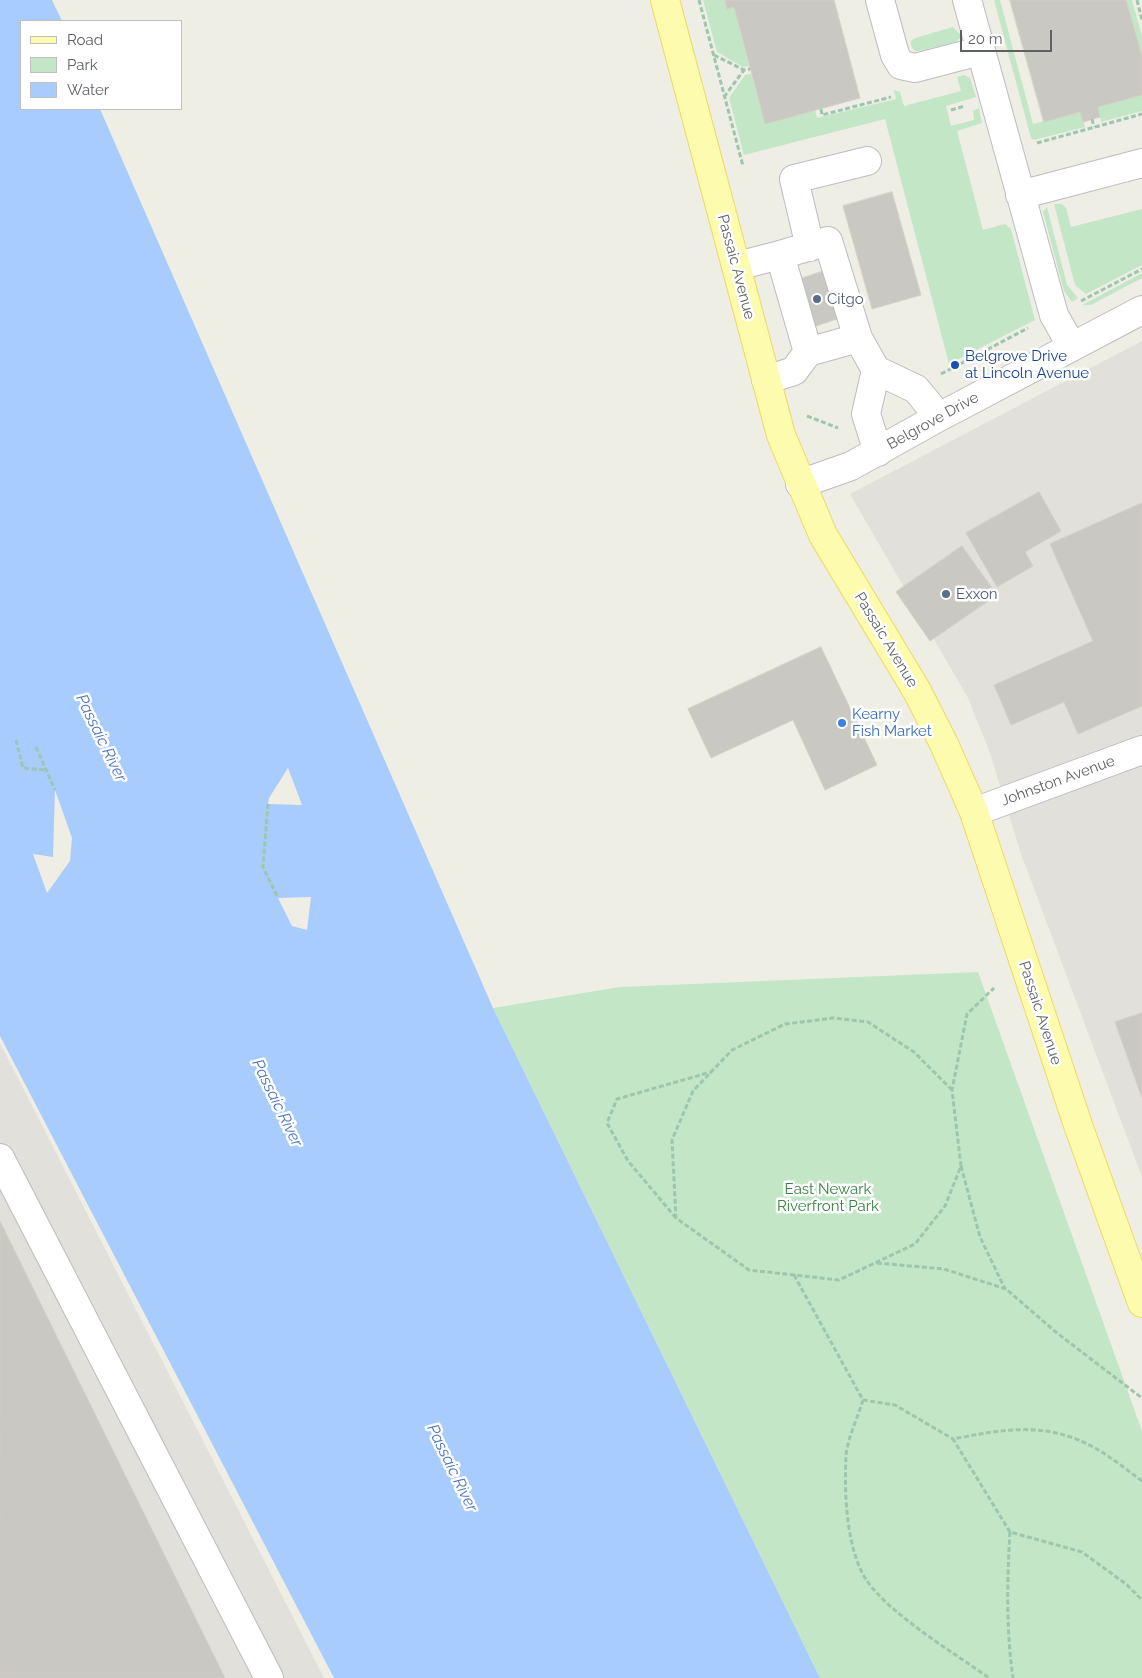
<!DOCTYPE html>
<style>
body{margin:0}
#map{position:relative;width:1142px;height:1678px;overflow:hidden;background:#efeee5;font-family:Raleway,sans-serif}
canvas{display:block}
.legend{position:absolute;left:20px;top:20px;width:162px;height:90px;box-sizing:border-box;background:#fff;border:1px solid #bebfc1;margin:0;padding:6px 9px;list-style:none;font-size:15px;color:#5d6065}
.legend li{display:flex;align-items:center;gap:10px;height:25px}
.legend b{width:25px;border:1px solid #bebfc1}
.scale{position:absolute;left:960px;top:30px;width:92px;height:22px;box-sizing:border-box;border:2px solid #5d6065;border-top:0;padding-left:6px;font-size:15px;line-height:18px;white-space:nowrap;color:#5d6065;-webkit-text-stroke:4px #fff;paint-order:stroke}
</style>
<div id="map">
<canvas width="1142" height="1678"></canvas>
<ul class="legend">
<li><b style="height:6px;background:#fdfbad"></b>Road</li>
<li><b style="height:14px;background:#c3e6c7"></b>Park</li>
<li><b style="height:14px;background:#a8ccfd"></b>Water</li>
</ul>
<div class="scale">20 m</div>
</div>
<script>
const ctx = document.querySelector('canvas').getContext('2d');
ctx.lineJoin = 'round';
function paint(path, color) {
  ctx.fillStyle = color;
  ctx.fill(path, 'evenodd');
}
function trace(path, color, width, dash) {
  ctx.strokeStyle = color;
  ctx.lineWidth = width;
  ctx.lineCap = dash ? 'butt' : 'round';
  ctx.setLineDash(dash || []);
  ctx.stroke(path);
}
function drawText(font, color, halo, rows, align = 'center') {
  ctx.font = font + ' Raleway,sans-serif';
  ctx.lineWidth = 5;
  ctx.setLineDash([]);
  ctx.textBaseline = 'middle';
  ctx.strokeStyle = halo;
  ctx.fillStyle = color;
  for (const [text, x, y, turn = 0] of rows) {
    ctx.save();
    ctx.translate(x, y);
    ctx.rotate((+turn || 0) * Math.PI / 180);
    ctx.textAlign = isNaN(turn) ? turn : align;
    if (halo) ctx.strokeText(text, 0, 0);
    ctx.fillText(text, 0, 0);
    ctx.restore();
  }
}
const industrial = new Path2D(`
 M1142 341V1177L1020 851 990 753 968 698 850 494Z
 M0 1043 324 1678H0Z`);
const green = new Path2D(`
 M703 0H725L727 8 734 7 749 66 743 67 717 52Z
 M994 0H1000L1033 124 1080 112 1085 127 1034 140 1031 138Z
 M1126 0H1132L1142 36V56Z
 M953 27 960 34V38L956 42 919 51H915L911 46V41L915 38Z
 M751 74 765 123 815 110 817 118 896 99 894 90 900 92 904 106 961 91 957 77 964 75 970 78 976 97 946 106 951 126 974 120 973 111 979 108 982 123 957 131 983 230 1005 224 1011 229 1035 320 949 364 885 119 744 155 729 98 745 75Z
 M1142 95V111L1101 122 1098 107Z
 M1054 204H1062L1066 208 1071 227 1142 209V265L1086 294 1075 285Z
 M1047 207 1067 285 1078 298 1072 302 1064 291 1043 212Z
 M1142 273V278L1091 305H1082Z
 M978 972 1142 1431V1678H820L493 1008 620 987Z`);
const water = new Path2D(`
 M0 0H52L62 21H21V109H100L493 1008 820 1678H334L0 1036Z`);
const pier = new Path2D(`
 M288 768 302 805 268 804 269 798Z
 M55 790 72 838 70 861 47 893 33 854 53 857Z
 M311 897 307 930 292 926 278 898Z`);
const building = new Path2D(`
 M725 0H834L860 98 765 124 734 7 727 9Z
 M1010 0H1126L1142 56V95L1098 107 1100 117 1083 122 1080 112 1044 122Z
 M892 192 921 295 872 309 843 206Z
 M827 270 843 317 807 329 791 282Z
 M1039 492 1061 531 1025 552 1033 566 997 587 966 533Z
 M1142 503V706L1078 734 1064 702 1011 725 994 685 1093 641 1050 544Z
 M962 546 997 595 930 641 896 592Z
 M821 647 877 765 825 790 793 720 711 758 688 709Z
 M1142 1013V1098L1115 1022Z
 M0 1221 225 1678H0Z`);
const path = new Path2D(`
 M699 0 743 166
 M1137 0 1142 20
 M714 55 744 70 750 69
 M724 97 744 70
 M821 109 822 115 891 97
 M951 110 965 106
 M1092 119 1094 127
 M1037 143 1142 114
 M1081 301 1142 269
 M941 374 1028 328
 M807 416 838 428
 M16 740 23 768 46 770
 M36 747 55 790
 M268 804 263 867 278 898
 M952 1090 914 1052 868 1022 834 1018 785 1024 732 1050 693 1091 672 1140 676 1218 749 1270 839 1280 915 1244 945 1206 961 1166 952 1090 967 1014 994 988
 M961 1166 980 1237 1005 1289
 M676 1218 628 1161 607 1123 617 1099 711 1072
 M877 1263 944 1269 1006 1289 1057 1333 1142 1398
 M794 1275 863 1400 895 1405 953 1439
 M863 1400C858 1417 848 1437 846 1455 844 1491 846 1550 867 1581 892 1616 953 1652 989 1678
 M1142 1481C1127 1470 1111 1457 1095 1448 1047 1421 1004 1429 953 1439L1010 1532 1082 1552 1126 1584 1142 1600
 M1010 1532C1007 1581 1006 1629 1013 1678`);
const minor = new Path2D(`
 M880 0 895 55 901 65 915 68 980 51
 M967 0 1054 315 1072 347
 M1020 195 1142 163
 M810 247 794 179 867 161
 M737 266 780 255
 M858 338 808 352 780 255 828 241 858 338 876 370 866 414 878 452
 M876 370 916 389 939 417
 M766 380 794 371 808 352
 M800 484 851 466 939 417 1142 310
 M974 812 1142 750
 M0 1158 269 1678`);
const major = new Path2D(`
 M665 0 781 435 823 535 917 691 944 744 974 812 1078 1125 1142 1303`);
const markers = [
 [817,299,5,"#5c6f8a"],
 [955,365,5,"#1a4fb4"],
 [946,594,5,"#5c6f8a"],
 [842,723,5,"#3f7fe0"]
];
const streetNames = [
 ["Passaic Avenue",736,267,75],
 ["Belgrove Drive",933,421,-29],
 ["Passaic Avenue",886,640,59],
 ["Johnston Avenue",1058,781,-20],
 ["Passaic Avenue",1040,1013,72]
];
const serviceNames = [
 ["Citgo",827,299],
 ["Exxon",956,594]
];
const transitNames = [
 ["Belgrove Drive",965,356],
 ["at Lincoln Avenue",965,373]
];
const shopNames = [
 ["Kearny",852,714],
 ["Fish Market",852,731]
];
const parkNames = [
 ["East Newark",828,1189],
 ["Riverfront Park",828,1206]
];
const waterNames = [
 ["Passaic River",101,738,64],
 ["Passaic River",277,1103,64],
 ["Passaic River",452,1468,64]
];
paint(industrial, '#e1e0da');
paint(green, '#c3e6c7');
paint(water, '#a8ccfd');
paint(pier, '#efeee5');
paint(building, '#cac8c2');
trace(building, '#d4d1c4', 1);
trace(minor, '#babcc1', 30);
trace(major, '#eed95f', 30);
trace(path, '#9cc6ae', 3, [5, 2.5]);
trace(minor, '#fff', 28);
trace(major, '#fdfbad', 28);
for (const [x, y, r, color] of markers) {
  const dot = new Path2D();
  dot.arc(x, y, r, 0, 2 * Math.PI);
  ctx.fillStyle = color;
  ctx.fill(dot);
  trace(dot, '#fff', 2);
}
drawText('15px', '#5d6065', '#fff', streetNames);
drawText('15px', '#4e5e75', '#fff', serviceNames, 'left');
drawText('15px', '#164399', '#fff', transitNames, 'left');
drawText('15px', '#366cbe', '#fff', shopNames, 'left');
drawText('15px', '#378344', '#fff', parkNames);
drawText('italic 16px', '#4a74c1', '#fff', waterNames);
</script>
